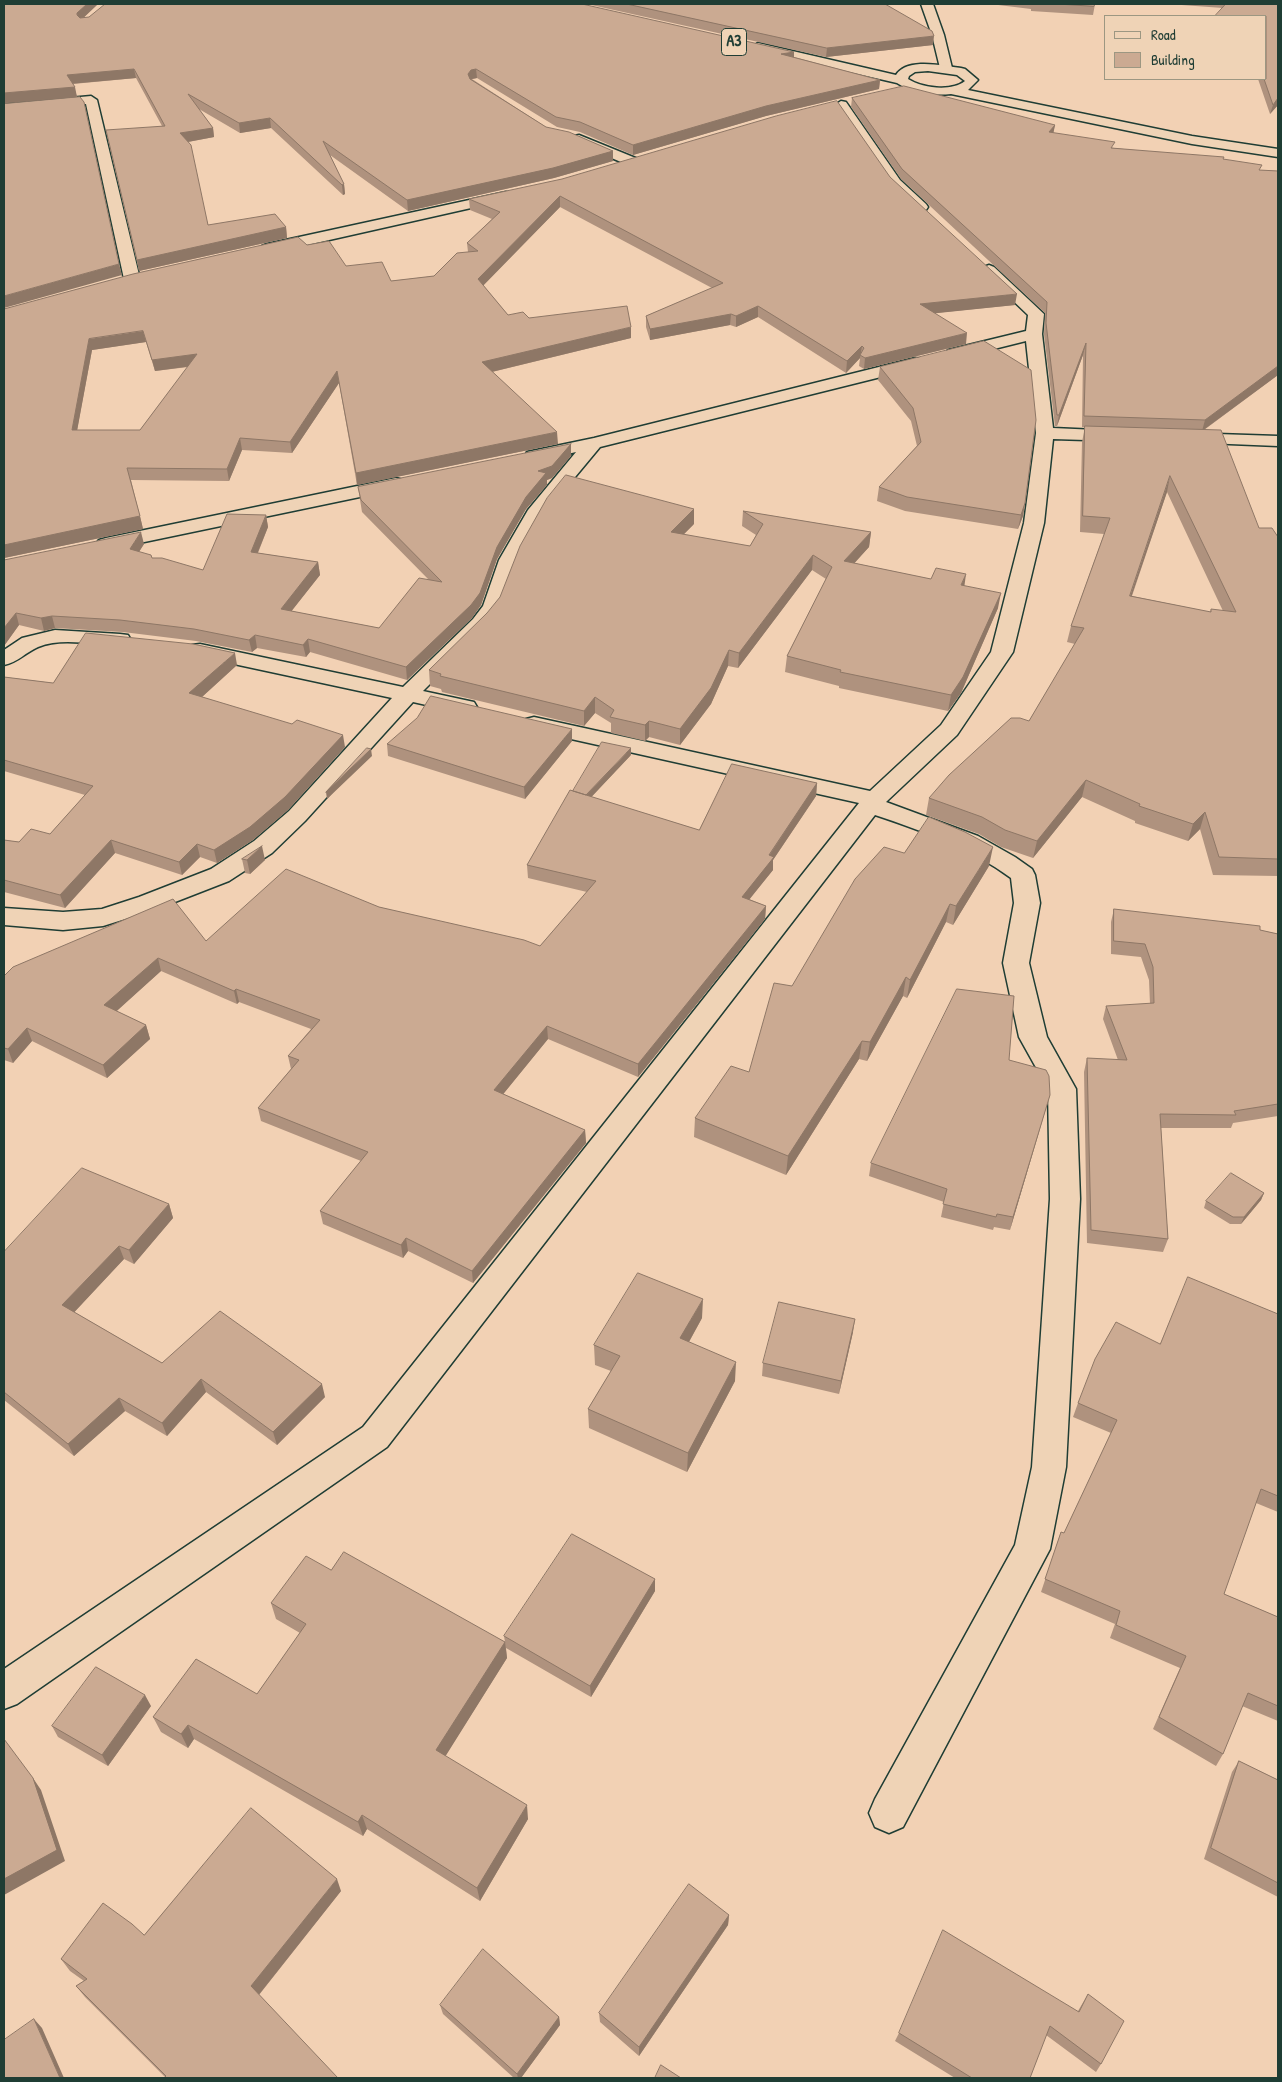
<!DOCTYPE html>
<style>
body{margin:0}
#map{position:relative;width:1282px;height:2082px;overflow:hidden;background:#f2d1b4;font-family:"Patrick Hand",sans-serif}
canvas{display:block}
.frame{position:absolute;inset:0;border:5px solid #1f3d34;pointer-events:none}
.legend{position:absolute;left:1104px;top:15px;width:162px;height:65px;box-sizing:border-box;background:#efd3b6;border:1px solid #9c9782;margin:0;padding:6px 9px;list-style:none;font-size:15px;color:#1f3d34}
.legend li{display:flex;align-items:center;gap:10px;height:25px}
.legend b{width:25px;border:1px solid #9c9782}
</style>
<div id="map">
<canvas width="1282" height="2082"></canvas>
<div class="frame"></div>
<ul class="legend">
<li><b style="height:6px;background:#efd3b6"></b>Road</li>
<li><b style="height:14px;background:#cbaa92"></b>Building</li>
</ul>
</div>
<script>
const ctx = document.querySelector('canvas').getContext('2d');
ctx.lineJoin = 'round';
function trace(path, color, width, dash) {
  ctx.strokeStyle = color;
  ctx.lineWidth = width;
  ctx.lineCap = dash ? 'butt' : 'round';
  ctx.setLineDash(dash || []);
  ctx.stroke(path);
}
function paint(path, color) {
  ctx.fillStyle = color;
  ctx.fill(path, 'evenodd');
}
function drawText(font, color, halo, rows, align = 'center') {
  ctx.font = font + ' "Patrick Hand",sans-serif';
  ctx.lineWidth = 5;
  ctx.setLineDash([]);
  ctx.textBaseline = 'middle';
  ctx.strokeStyle = halo;
  ctx.fillStyle = color;
  for (const [text, x, y, turn = 0] of rows) {
    ctx.save();
    ctx.translate(x, y);
    ctx.rotate((+turn || 0) * Math.PI / 180);
    ctx.textAlign = isNaN(turn) ? turn : align;
    if (halo) ctx.strokeText(text, 0, 0);
    ctx.fillText(text, 0, 0);
    ctx.restore();
  }
}
const minor = new Path2D(`
 M921 4H933L944 35 952 68 950 71H942L940 68 932 35Z
 M91 96 97 100 140 279 138 282H126L124 279 86 104 4 112V104Z
 M841 101 846 102 900 180 926 204 928 207 926 210H916L890 186 835 105Z
 M579 135 638 159 640 162 638 165H628L574 142 572 139 574 136Z
 M506 192 511 193 513 196 511 199 267 254 262 252 259 249 262 246 267 244Z
 M989 265 994 267 1044 314 1042 334 1053 428 1119 431 1125 432 1128 436 1125 440 1119 441 1053 439 1044 523 1013 652 957 735 886 802 978 836 1015 857 1032 869 1035 875 1040 903 1029 963 1047 1037 1076 1089 1080 1199 1066 1467 1050 1549 903 1827 889 1833 875 1827 869 1813 875 1799 1015 1545 1032 1467 1050 1199 1048 1089 1019 1037 1003 963 1014 903 1011 878C970 848 923 831 875 815L387 1447 17 1704 4 1709V1669L363 1427 859 803 526 729 523 724 526 719 534 717 870 791 941 725 991 652 1024 523 1036 433 1026 341 954 359 948 358 946 354 948 350 1026 331 1028 315 984 273 981 270 984 267Z
 M915 358 921 359 923 363 921 367 600 447 546 512 519 560 500 611 487 627 423 691 474 702 477 707 474 712 466 714 413 702 305 821 272 853 229 881 157 909 103 926 63 930 4 925V908L63 912 102 909 139 897 211 869 254 841 289 811 392 698 192 655 189 650 192 645 200 644 403 687 473 619 483 606 499 560 528 510 576 452 534 462 527 460 525 456 527 452 594 438Z
 M1187 433 1278 436V446L1181 442 1178 438 1181 434Z
 M396 478 403 480 405 484 403 488 106 550 99 548 96 544 99 540 106 538Z
 M55 630 120 634 128 635 131 640 128 645 120 646C94 645 63 637 38 647 26 652 17 663 4 665V650L22 638Z`);
const trunk = new Path2D(`
 M758 43 896 75C907 57 944 66 961 68L965 69 978 80 968 90 1192 136 1278 149V157L1192 144 951 94C933 96 912 93 897 83L754 50 752 47ZM928 71 957 75 965 81C951 92 922 88 908 79L909 76 915 72Z`);
const wall = new Path2D(`
 M4 4H98L83 18 794 52V57L880 80 879 89 766 116 633 155 580 132 557 127 477 78 472 79 546 127 613 151V161L554 178 408 211 330 155 344 184 345 194 343 195 271 128 240 133 199 109 213 128 214 137 188 142 208 225 286 227 287 238 139 271 108 140 162 126 136 78 73 84 77 97 4 103Z
 M587 4H885L933 45 826 57Z
 M990 4H1095L1093 15 1031 11V9Z
 M1168 4H1278V105L1270 114 1258 79H1266V16L1223 8Z
 M852 98 1055 125 1053 133 1114 148 1224 159 1260 170 1278 171V375L1204 430 1259 528 1278 537V876L1213 875 1200 829 1188 841 1135 823V821L1082 797 1033 858 1001 847 979 834 926 815 929 798 1029 721 1075 644 1067 642 1071 626 1104 534 1080 532 1082 442 1085 427H1082L1083 355 1057 426H1055L1044 334 1045 313 901 179 851 107ZM1167 492 1223 611 1211 609 1210 612 1132 596Z
 M890 177 1015 305 935 313 966 344 864 369 859 366 860 358 846 373 758 317 736 327 730 325 650 340 646 327V316L712 288 560 207 483 285 508 315 631 338 492 372 558 444 357 485 339 383 292 453 242 450 229 481 131 480 143 529 4 558V309L307 245 346 266 391 281 434 276 468 252 467 243 492 219 470 210 469 199ZM146 342 155 371 188 367 140 430H77L92 350Z
 M880 367 1025 503 1023 516 1018 529 905 511 877 501 879 487 917 446 911 421 878 380Z
 M571 444V456L552 478 547 480V485L526 509 497 559 481 605 472 618 407 680 310 652 306 657 257 648 252 652 196 641 123 632 55 628 44 631 19 625 4 646V560L144 544 139 552 152 558 203 570 266 515 268 527 258 553 318 562 320 575 291 611 379 628 429 580 362 512 358 487Z
 M743 511 871 532 869 547 854 563 964 586 998 608 961 693 948 711 839 688V686L785 672 787 656 826 579 812 570 738 668 728 666 711 704 680 745 649 737 645 741 611 733V723L595 713 584 726 442 692 441 689 430 686 429 670 694 524 683 535 750 546 756 535 742 526Z
 M237 665 202 697 345 747 288 810 253 840 217 863 200 857 182 875 115 853 65 908 4 892V840L19 842 50 834 85 795 4 771V677L53 683Z
 M572 741 525 799 388 756 387 744Z
 M631 755 591 797 699 830 817 783 816 796 773 860V870L749 899 766 906 765 919 638 1077 548 1039 503 1094 585 1130 586 1143 473 1283 408 1251 403 1258 323 1224 320 1211 361 1161 261 1121 258 1108 291 1069 288 1056 311 1029 239 1002 237 1004 161 971 116 1011 146 1025 150 1039 107 1078 32 1041 13 1063 4 1060V976L206 941 379 907 540 946 587 892 528 878 527 865 573 791Z
 M242 859 265 860 250 874 245 873Z
 M989 866 953 925 946 922 907 998 903 996 867 1061 859 1059 786 1175 694 1137 695 1118 749 1072 792 986Z
 M1114 909 1260 930 1278 934V1116L1233 1123 1231 1128H1161L1168 1239 1163 1252 1087 1243 1084 1072 1087 1058 1118 1060 1103 1019 1106 1006 1150 1004 1149 980 1141 957 1111 954V922Z
 M1009 1060 1050 1095 1010 1230 994 1227 993 1230 941 1217 944 1202 869 1176 871 1163Z
 M1264 1193 1261 1200 1241 1224H1230L1204 1208 1206 1201Z
 M169 1204 173 1218 134 1264 124 1259 74 1312 162 1363 325 1397 277 1445 206 1392 167 1436 125 1411 74 1456 4 1400V1252Z
 M1278 1314V1512L1256 1503 1224 1594 1278 1617V1721L1242 1706 1223 1754 1216 1766 1153 1729 1180 1668 1110 1638 1115 1624 1041 1592 1061 1532 1064 1533 1111 1433 1073 1417 1078 1403 1160 1344Z
 M702 1318 689 1342 735 1381 687 1472 589 1428 588 1409 611 1371 595 1365 594 1345Z
 M853 1332 839 1394 762 1376 763 1363Z
 M331 1570 505 1642 504 1636 655 1579V1591L591 1697 506 1648 507 1658 445 1756 528 1819 480 1901 367 1829 363 1836 194 1739 188 1748 161 1732 153 1717 257 1694 300 1633 276 1619 271 1603Z
 M151 1706 108 1766 58 1737 52 1726Z
 M1239 1761 1278 1780V1897L1204 1859 1232 1772Z
 M341 1891 259 1995 165 2077 85 1997 76 1986 84 1981 70 1971 61 1959 144 1935Z
 M729 1915 728 1925 639 2056 600 2022 599 2013Z
 M1088 1994 1101 2064 1096 2072 1046 2035 1030 2078H955L895 2041 899 2033 1078 2011Z
 M440 2005 559 2017 560 2025 521 2078H514L443 2014Z`);
const shadedWall = new Path2D(`
 M87 4H98L79 22 77 13Z
 M934 36 933 45 826 57 827 48Z
 M794 52V61L781 54Z
 M134 69 136 78 69 84 67 75Z
 M476 69 477 78 472 79 468 83V74L471 70Z
 M880 80 879 89 766 116 633 155V145L766 106Z
 M75 87 77 97 4 103V93Z
 M1278 98V105L1270 114 1273 105Z
 M270 118 271 128 240 133 239 123Z
 M1055 125 1053 135 1049 132Z
 M213 128 214 137 182 143 180 133Z
 M613 151V161L554 178 408 211 407 200Z
 M344 184 345 194 343 195 342 185Z
 M560 196V207L479 290 478 279Z
 M286 227 287 238 139 271 137 260Z
 M119 264 122 275 4 308V296Z
 M1017 294 1015 305 919 315 920 304Z
 M758 306V317L736 327V316Z
 M731 314 730 325 650 340V329Z
 M631 327V338L483 374 482 362Z
 M143 331 146 342 92 350 75 442 72 430 89 339Z
 M967 333 966 344 864 369 865 358Z
 M1086 343 1083 355 1057 426 1059 415Z
 M862 346 860 358 846 373 847 361Z
 M197 354 200 365 155 371 152 360Z
 M1278 366V375L1202 431 1205 420Z
 M337 371 339 383 292 453 290 442Z
 M557 432 558 444 357 485 356 473Z
 M240 438 242 450 229 481 227 469Z
 M571 444V456L552 478 547 480V485L526 509 497 559 481 605 472 618 407 680 406 667 497 547 538 471Z
 M1170 476 1167 492 1126 612 1130 596Z
 M1025 503 1023 516 1018 529 1021 515Z
 M694 509V524L670 548 671 532Z
 M266 515 268 527 253 564 251 552Z
 M140 516 143 529 4 558V545Z
 M141 532 144 544 133 561 130 549Z
 M871 532 869 547 842 577 844 561Z
 M813 555 812 570 738 668 739 653Z
 M318 562 320 575 283 622 281 609Z
 M966 574 964 589 961 585Z
 M1001 593 998 608 961 693 948 711 951 695Z
 M16 613 19 625 4 646V628Z
 M52 616 55 628 44 631 41 618Z
 M255 635 257 648 252 652 249 640Z
 M308 639 310 652 306 657 303 645Z
 M729 650 728 666 711 704 680 745V729Z
 M235 653 237 665 192 706 189 693Z
 M595 697V713L584 726V711Z
 M649 721V737L645 741V725Z
 M572 729V741L525 799 524 787Z
 M343 735 345 747 288 810 253 840 217 863 214 850Z
 M631 748V755L582 807V800Z
 M371 749 372 756 327 799 326 792Z
 M1086 780 1082 797 1033 858 1037 841Z
 M817 783 816 796 773 860V870L741 910 742 897Z
 M1205 812 1200 829 1188 841 1193 824Z
 M111 840 115 853 65 908 60 895Z
 M197 844 200 857 182 875 179 862Z
 M262 846 265 860 250 874 247 860Z
 M993 847 989 866 953 925 956 906Z
 M950 904 946 922 907 998 910 980Z
 M766 906 765 919 638 1077V1064Z
 M158 958 161 971 108 1019 104 1005Z
 M906 977 903 996 867 1061 870 1042Z
 M236 989 239 1002 237 1004 234 991Z
 M146 1025 150 1039 107 1078 103 1065Z
 M547 1026 548 1039 496 1103 494 1090Z
 M27 1028 32 1041 13 1063 8 1049Z
 M862 1041 859 1059 786 1175 788 1156Z
 M1050 1095 1046 1108 1010 1230 1013 1217Z
 M585 1130 586 1143 473 1283 472 1271Z
 M1264 1193 1261 1200 1241 1224 1244 1217Z
 M169 1204 173 1218 134 1264 129 1250Z
 M406 1238 408 1251 403 1258 401 1245Z
 M119 1246 124 1259 68 1319 62 1305Z
 M703 1299 702 1318 680 1358V1338Z
 M855 1319 853 1332 839 1394 841 1381Z
 M736 1362 735 1381 687 1472 688 1453Z
 M201 1379 206 1392 167 1436 162 1423Z
 M322 1384 325 1397 277 1445 273 1432Z
 M119 1398 125 1411 74 1456 68 1444Z
 M655 1579V1591L591 1697 590 1686Z
 M505 1642 507 1658 440 1765 436 1750Z
 M145 1695 151 1706 108 1766 102 1755Z
 M188 1725 194 1739 188 1748 181 1734Z
 M33 1778 41 1790 65 1861 4 1895V1879Z
 M527 1805 528 1819 480 1901 477 1888Z
 M362 1815 367 1829 363 1836 358 1822Z
 M337 1879 341 1891 257 1997 251 1986Z
 M729 1915 728 1925 639 2056V2047Z
 M559 2017 560 2025 521 2078H518L517 2074Z
 M34 2019 42 2028 64 2078H60Z`);
const building = new Path2D(`
 M4 4H87L77 13V15L80 18 89 17 105 4H582L794 52 781 54 880 80 766 106 633 145 580 122 556 117 476 69 471 70 468 74 470 79 546 127 569 132 613 151 553 168 407 200 323 141 344 184 342 185 270 118 239 123 188 94 213 128 180 133 191 145 208 225 275 214 286 227 137 260 106 130 165 126 134 69 67 75 75 87 4 93Z
 M627 4H885L932 31 934 36 827 48Z
 M1058 4H1095L1094 6Z
 M1226 4H1278V98L1273 105 1264 79H1266V16H1215Z
 M904 86 1055 125 1049 132 1115 142 1111 148 1224 157 1223 159 1262 165 1259 170 1278 171V366L1205 420 1084 416 1086 343 1059 415H1057L1046 323 1047 302 902 169 852 98Z
 M80 97 84 102 119 264 4 296V104Z
 M837 101 890 177 1017 294 920 304 967 333 865 358 860 355 864 348 862 346 847 361 758 306 736 316 731 314 650 329 646 316 723 283 560 196 478 279 508 315 523 312 529 318 627 306 631 327 482 362 557 432 356 473 337 371 290 442 240 438 227 469 127 468 140 516 4 545V309L133 274 298 237 307 245 329 241 346 266 382 262 391 281 434 276 457 253 478 251 467 243 500 212 469 199 562 179 776 116ZM143 331 152 360 197 354 140 430H72L89 339Z
 M984 341 1031 370 1036 420 1025 503 1021 515 907 497 879 487 921 442 913 408 880 367Z
 M1085 426 1221 430 1259 528H1272L1278 537V859L1219 857 1205 812 1193 824 1139 806 1140 804 1086 780 1037 841 1005 830 982 817 929 798 949 775 1011 718H1020L1029 721 1084 628 1071 626 1110 518 1083 516ZM1170 476 1236 612 1211 609V612L1130 596Z
 M571 444 552 466 538 471 546 473 526 497 497 547 480 593 471 605 406 667 308 639 303 645 255 635 249 640 194 629 120 620 52 616 41 618 16 613 4 628V560L141 532 130 549 151 555 152 558H162L203 570 227 514 266 515 251 552 318 562 281 609 379 628 419 578 442 582 361 500 358 487Z
 M566 475 694 509 671 532 750 546 763 524 743 511 871 532 844 561 931 579 936 568 966 574 961 585 1001 593 963 677 951 695 840 672 841 670 787 656 832 567 813 555 739 653 729 650 711 688 680 729 649 721 645 725 610 717 614 710 595 697 584 711 440 676 441 674 429 670 487 613 500 597 520 546 547 498Z
 M86 633 193 644 235 653 189 693 292 724 297 720 343 735 285 797 250 827 214 850 197 844 179 862 111 840 60 895 4 880V840L19 842 31 829 50 834 93 786 4 760V677L53 683Z
 M431 696 572 729 524 787 387 744 417 718Z
 M602 742 631 748 586 795 573 791Z
 M367 748 371 749 326 792Z
 M732 764 817 783 769 855 774 857 742 897 766 906 638 1064 547 1026 494 1090 585 1130 472 1271 406 1238 401 1245 320 1211 368 1152 258 1108 299 1060 288 1056 320 1020 236 989 234 991 158 958 104 1005 146 1025 103 1065 27 1028 8 1049 4 1048V976L13 967 173 899 206 941 286 869 379 907 524 940 540 946 596 881 527 865 570 790 699 830Z
 M929 817 965 832 993 847 956 906 950 904 910 980 906 977 870 1042 862 1041 788 1156 695 1118 731 1066 749 1072 774 983 792 986 855 879 884 847 904 853Z
 M262 846 247 860 242 859Z
 M1114 909 1260 926V930L1278 934V1104L1234 1111 1236 1115 1160 1114 1168 1239 1091 1230 1087 1058 1127 1060 1106 1006 1154 1003 1153 967 1145 944 1114 941Z
 M957 989 1014 996 1009 1060 1046 1070 1049 1076 1050 1095 1013 1217 997 1214 996 1217 943 1204 947 1189 871 1163Z
 M82 1168 169 1204 129 1250 119 1246 62 1305 162 1363 220 1311 322 1384 273 1432 201 1379 162 1423 119 1398 68 1444 4 1392V1252Z
 M1231 1173 1264 1193 1244 1217H1233L1206 1201Z
 M638 1273 703 1299 680 1338 736 1362 688 1453 588 1409 620 1356 594 1345Z
 M1188 1277 1278 1314V1496L1261 1489 1224 1594 1278 1617V1706L1248 1693 1223 1754 1159 1717 1186 1656 1116 1625 1120 1611 1045 1579 1061 1532 1064 1533 1117 1420 1078 1403 1095 1359 1116 1322 1160 1344Z
 M779 1302 855 1319 841 1381 763 1363Z
 M572 1534 655 1579 590 1686 504 1636Z
 M344 1552 505 1642 436 1750 527 1805 477 1888 362 1815 358 1822 188 1725 181 1734 153 1717 196 1659 257 1694 306 1624 271 1603 306 1556 331 1570Z
 M96 1667 145 1695 102 1755 52 1726Z
 M4 1739 33 1778 57 1850 4 1879Z
 M1239 1761 1278 1780V1883L1211 1848Z
 M251 1808 337 1879 251 1986 338 2078H164L166 2076 76 1986 87 1979 61 1959 103 1903 132 1924 144 1935Z
 M689 1884 729 1915 639 2047 599 2013Z
 M943 1930 1079 2012 1088 1994 1124 2021 1101 2064 1050 2026 1030 2078H972L899 2033Z
 M483 1949 559 2017 517 2074 440 2005Z
 M34 2019 60 2078H4V2040Z
 M661 2065 681 2078H655Z`);
const shields = [
 [734,42,25]
];
const shieldNames = [
 ["A3",734,42]
];
trace(minor, '#1f3d34', 3);
trace(trunk, '#1f3d34', 3);
paint(minor, '#efd3b6');
paint(trunk, '#efd3b6');
paint(wall, '#af927e');
paint(shadedWall, '#8e7766');
paint(building, '#cbaa92');
trace(building, '#8e7766', 1);
for (const [x, y, w] of shields) {
  const box = new Path2D();
  box.roundRect(x - w / 2, y - 13.5, w, 27, 4);
  ctx.fillStyle = '#efd3b6';
  ctx.fill(box);
  trace(box, '#1f3d34', 1);
}
drawText('bold 16px', '#1f3d34', null, shieldNames);
</script>
